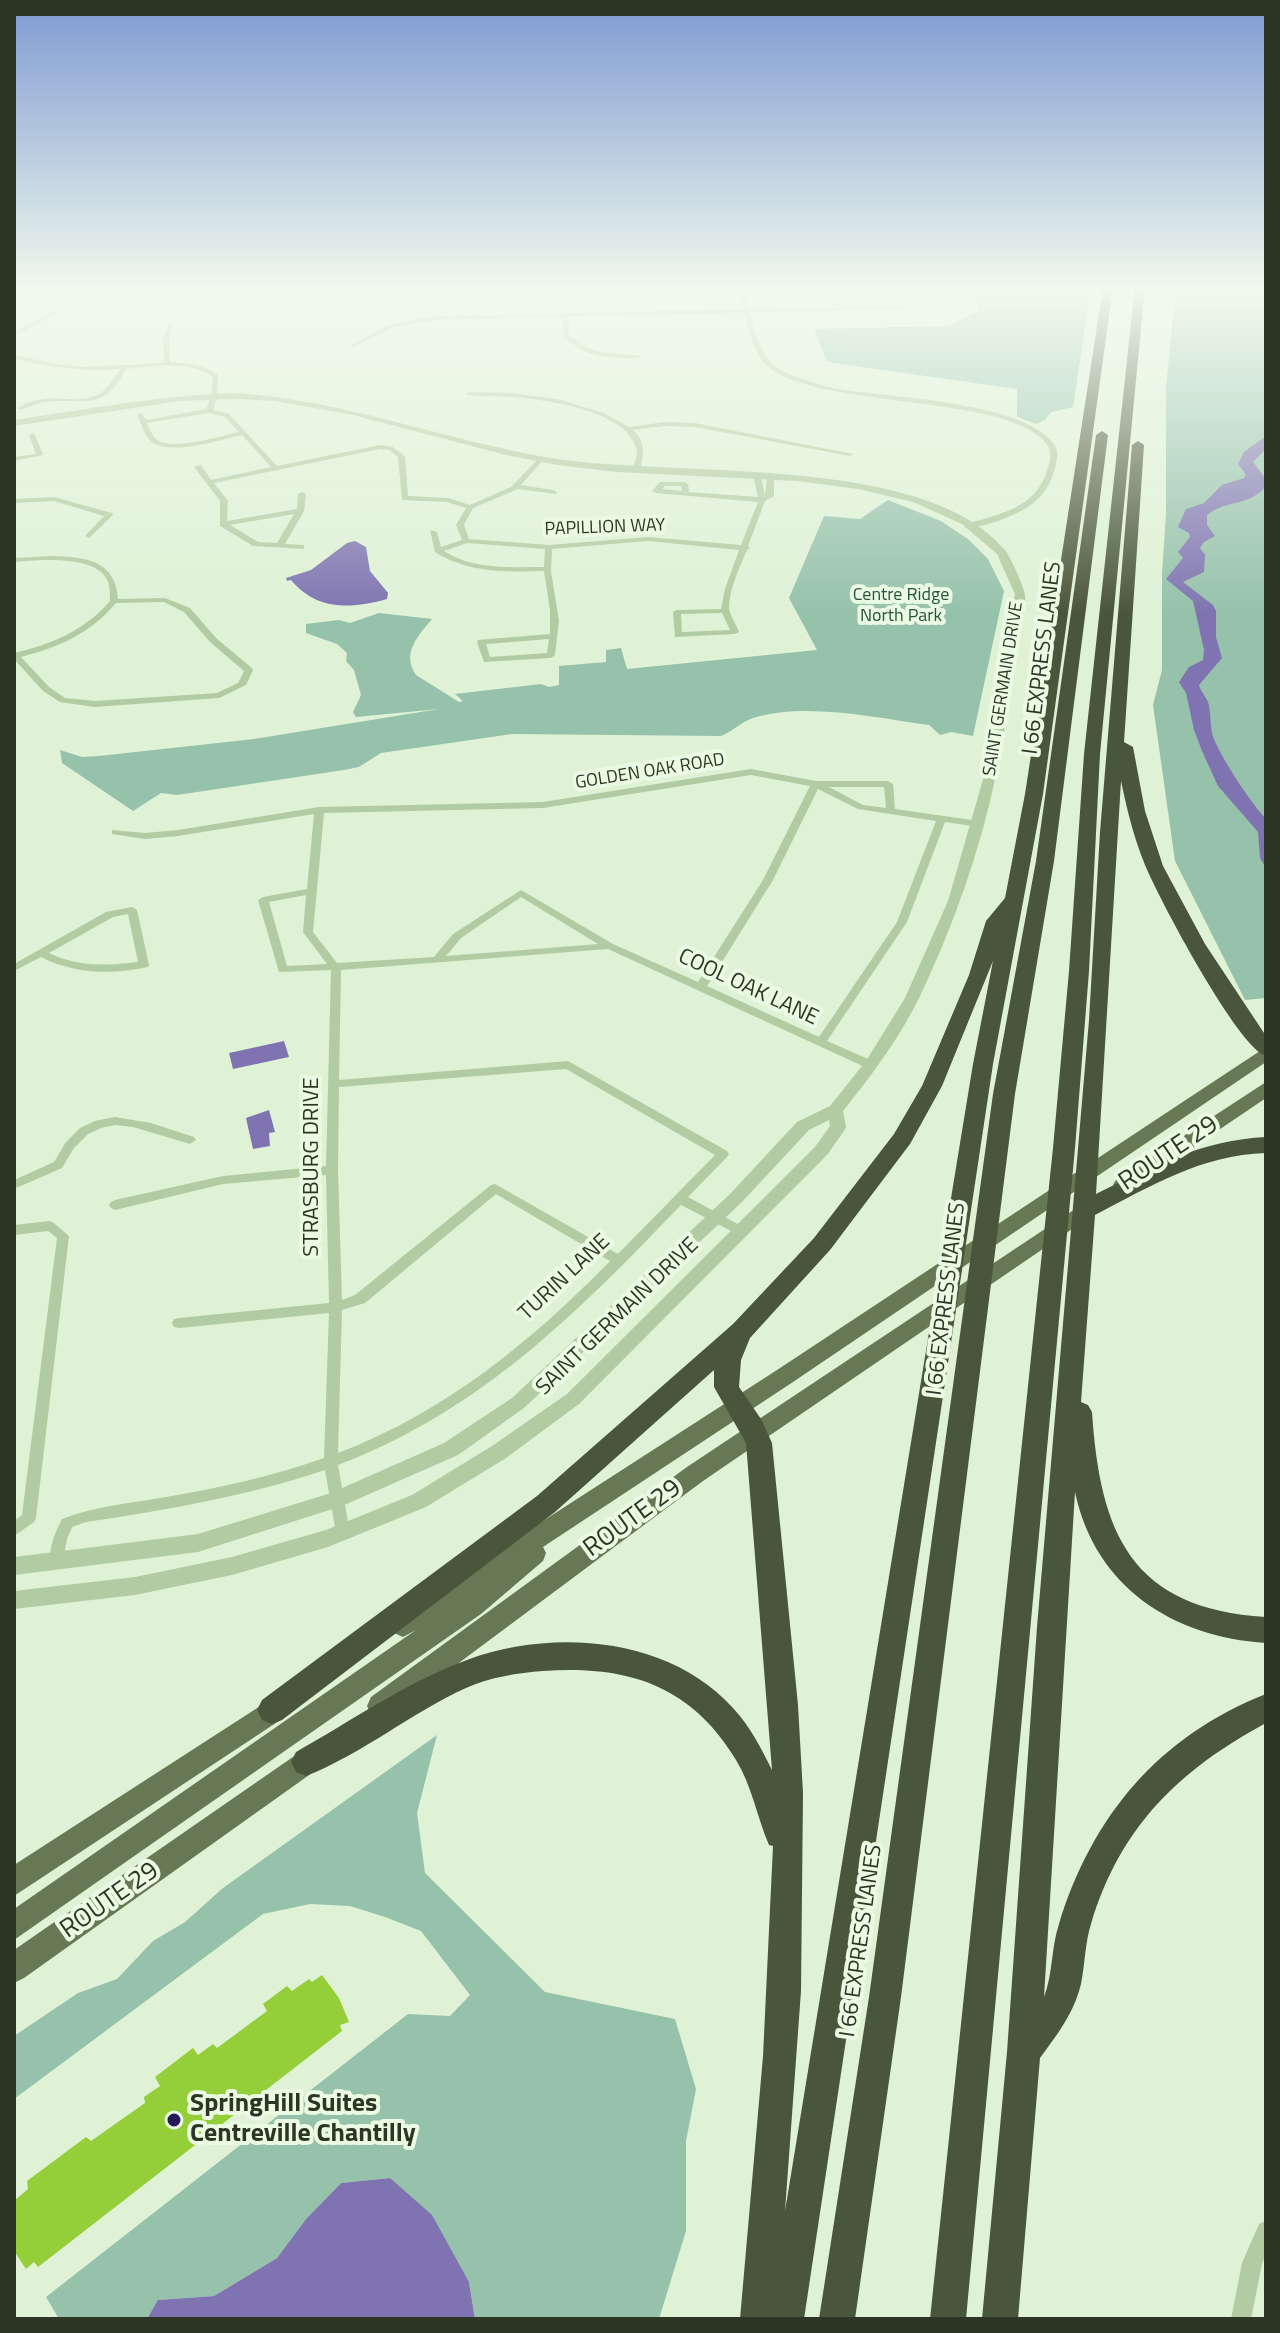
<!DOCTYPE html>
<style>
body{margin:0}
#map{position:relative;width:1280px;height:2333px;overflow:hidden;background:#dff2d6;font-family:"Titillium Web",sans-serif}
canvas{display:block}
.frame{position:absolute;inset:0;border:16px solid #2d3525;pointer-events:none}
</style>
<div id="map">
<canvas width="1280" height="2333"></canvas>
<div class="frame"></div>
</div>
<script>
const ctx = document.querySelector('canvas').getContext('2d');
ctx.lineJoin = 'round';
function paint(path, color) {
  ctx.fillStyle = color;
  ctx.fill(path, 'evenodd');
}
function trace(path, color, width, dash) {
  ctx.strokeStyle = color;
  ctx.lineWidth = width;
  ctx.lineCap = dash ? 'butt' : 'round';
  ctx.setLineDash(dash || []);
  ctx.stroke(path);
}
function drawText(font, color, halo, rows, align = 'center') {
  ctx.font = font + ' "Titillium Web",sans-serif';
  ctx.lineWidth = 8;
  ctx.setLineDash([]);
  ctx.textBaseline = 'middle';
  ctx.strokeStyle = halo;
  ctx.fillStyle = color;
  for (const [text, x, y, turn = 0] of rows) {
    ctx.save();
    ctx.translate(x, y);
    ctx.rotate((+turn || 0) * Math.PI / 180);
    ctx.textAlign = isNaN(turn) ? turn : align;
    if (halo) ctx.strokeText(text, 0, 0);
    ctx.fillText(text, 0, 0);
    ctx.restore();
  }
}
const green = new Path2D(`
 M789 287H1091L1073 407 1051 412 1045 420 1036 424 1017 417V389L827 362 814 329 948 326 980 310 974 293 790 296Z
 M1176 287H1266V998L1245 1000 1175 861 1153 705 1162 670V574L1166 513V388Z
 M888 500 941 521 968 539 988 559 1004 591 973 736 951 732 940 735 929 725C874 718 808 702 753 718 741 722 733 731 721 736L512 734 381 753 359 767 344 770 177 795 161 793 133 811 62 763 60 750 82 757 99 756 254 739 439 709 356 717 353 712 361 695 354 670 346 661 347 653 337 644 306 633V624L339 620 350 623 379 613 432 619C418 636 401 653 416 675L459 702 463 701 455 694 541 684 549 687 559 685V666L606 662V650L621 648 627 669 817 650 789 598 824 516 860 519Z
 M437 1735 417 1813 425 1873 545 1992 675 2019 696 2089 686 2141V2231L659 2319H475L469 2282 390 2178 341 2183 306 2219 277 2258 214 2296 159 2300 147 2319H59L46 2297 408 2014 450 2016 470 1995 421 1931 385 1917 350 1906 310 1904 263 1914 14 2099V2036L78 1993 117 1979 153 1941 185 1922 223 1888Z`);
const water = new Path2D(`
 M1266 436V449L1253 462 1266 479 1265 487C1250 506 1225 500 1207 515V525L1215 536 1204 542 1200 548 1205 555 1204 572 1183 582 1213 605 1216 611V637L1222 658 1199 685C1201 692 1205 695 1208 702 1211 711 1210 723 1212 733 1216 751 1253 806 1266 819V868L1260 858 1258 832 1218 786 1202 751 1194 730 1186 693 1179 682 1189 667 1203 660 1204 650 1193 601 1166 579 1183 558 1178 552 1190 537 1189 533 1178 527 1186 509 1204 503 1222 485 1244 478 1246 475 1238 464 1244 452Z
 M355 541 366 547 370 571 388 593 387 599C351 609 317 611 291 580L287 581 286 578 311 570 347 543Z
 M284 1041 289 1057 233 1069 229 1053Z
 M269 1110 275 1132 269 1133 270 1146 253 1149 246 1118Z
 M390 2178 432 2215 469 2282 475 2319H147L158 2300 214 2296 277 2258 306 2219 341 2183Z`);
const building = new Path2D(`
 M322 1975 339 1998 349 2022 340 2025 342 2031 38 2267 34 2262 26 2269 14 2251V2201L28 2189 27 2181 86 2137 91 2141 145 2103 144 2097 160 2086 155 2077 193 2048 198 2055 213 2044 217 2048 267 2011 263 2004 287 1986 292 1991 309 1979 312 1982Z`);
const minor = new Path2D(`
 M738 287H744L750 309 909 306 907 309 750 312C755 333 761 359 781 370 799 379 819 385 839 389 890 398 1023 401 1054 444 1059 451 1057 460 1055 468 1051 484 1043 497 1028 507 1012 517 985 527 965 528V524C998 515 1037 508 1047 470 1050 463 1052 453 1048 446 1016 395 833 409 774 371 755 360 749 333 744 313L568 317 570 336C590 355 614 353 639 355L640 356 637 358C610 359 583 357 564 336L562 317 434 320 392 328 354 347 349 346 388 325 434 316 744 309Z
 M56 310 58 313 14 336V332Z
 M168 325 173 326 169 338 170 362C188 363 204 364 218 375L217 397 213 410 229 414 277 466 380 445 393 447 405 456 408 496 448 498 470 505 511 487 539 458H543V460L521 485 553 490 557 492 556 494 518 489 473 508 464 525 469 539 549 545 648 537 741 545 758 502 656 493 652 491 660 482H684L688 484 689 492 758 497 753 475 757 473 761 475 765 496 767 476 774 474V496L765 501 748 546 750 548 747 550C740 567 729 589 729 608 730 616 736 624 739 632L735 634 675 637 673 612 677 610 721 609 725 589 739 550 648 541 552 549 551 571 559 621 555 655 551 658 484 662 477 642 478 640 550 634V610L544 571C506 572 468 573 435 552L430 530 437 532 441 547 462 540 456 525 466 508 447 502 402 500 398 457 389 450 380 449 214 483 228 501 227 521 297 509 298 494 302 492 306 494 304 511 285 544 304 545V549L253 546 220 526V501L194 467 201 465 211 480 271 467 242 435C220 440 171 456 152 442 144 436 141 423 137 414L142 413 146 420 206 409 211 397 213 377C191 360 152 366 126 369 102 414 86 397 45 402 36 403 29 407 21 410L18 408C47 389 77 407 99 394 109 388 114 378 120 369 83 372 50 367 14 359V355L56 364 82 367 164 363 163 338ZM209 413 225 417 239 432C221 436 173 451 157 440 152 436 150 429 147 423ZM665 486H681L682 491 662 489ZM294 514 277 543 258 542 230 525ZM467 543 545 549 544 567C510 567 473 570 444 551ZM722 613 730 630 682 632 681 614ZM549 639 547 653 490 657 486 644Z
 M469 392 510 393 557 399 604 413 629 427 664 422 695 423 853 454 850 456 695 427 664 426 633 430C646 441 644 456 640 470L636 472 632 470C634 464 637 458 637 452 632 411 544 399 511 397 496 395 481 397 467 395V393Z
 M32 433 35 435 43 455 14 461V457L36 454 29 435Z
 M54 497 112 513 113 515 89 538 85 536 104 516 54 501 14 503V499Z
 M53 556C85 557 116 560 118 599L165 598 190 608 216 638 252 668 253 670 246 685 219 698 95 707 60 702 43 691 14 659V653C52 644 84 631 110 601 110 595 110 587 108 582 98 554 37 560 14 562V558ZM164 602 184 612 210 642 244 671 238 683 217 693 95 701 65 698 49 687 21 657C59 647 90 634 116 603Z
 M751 769 816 781H888L893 784 895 809 979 821 984 824 979 827 945 822 907 922 827 1041 875 1062 877 1065 875 1068H867L608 949 341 970 339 1080 568 1061 727 1151 729 1154 727 1157 688 1197 745 1228 747 1231 745 1234H737L681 1205C577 1313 482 1410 338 1465L350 1533 348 1538 343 1539 338 1538 336 1533 325 1470C247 1496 167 1510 86 1522L72 1527 67 1539 62 1566 57 1568 52 1566C47 1550 55 1533 62 1519 95 1506 131 1503 166 1497 219 1488 273 1476 324 1458L329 1313 179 1328 174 1327 172 1323 174 1319 179 1318 329 1303 326 1175 223 1184 115 1210 111 1208 109 1205 111 1202 115 1200 223 1176 326 1166 331 970 279 972 258 900 263 897 307 889 314 814 178 836 145 839 112 834V830L145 833 178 830 319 807 543 802ZM751 775 810 786 763 880 698 982 613 944 521 890 453 934 434 957 337 963 313 932 324 813 543 808ZM829 787H884L886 808 863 805ZM818 789 858 809 936 821 897 922 819 1037 707 986 773 880ZM306 895 303 932 327 964 287 966 269 902ZM521 897 598 944 446 956 461 938ZM566 1069 715 1155 618 1254 495 1184 491 1185 355 1295 342 1300 338 1170 339 1087ZM496 1194 610 1261C532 1341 444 1413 338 1453L342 1310 365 1303Z
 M132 907 137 910 149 965 148 967C112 975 74 974 41 957L14 971V964L106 912ZM128 914 138 962C107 966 78 967 49 953L113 917Z
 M115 1117 151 1123 194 1137 196 1140 190 1144 133 1127 115 1125 101 1128 88 1134 74 1148 62 1168 14 1189V1180L54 1162 66 1142 80 1128 95 1121Z
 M50 1221 54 1223 69 1236 36 1518 34 1522 14 1536V1521L22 1515 57 1238 48 1231 14 1235V1225Z
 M1266 2221V2254L1262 2264 1251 2319H1231L1242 2263 1259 2224Z`);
const tertiary = new Path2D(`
 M236 393C343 400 441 439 545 457 665 479 923 451 1005 550 1010 556 1024 587 1025 595 1027 609 1016 654 1013 671 1007 706 1004 741 996 775 980 851 954 924 921 994 901 1036 872 1075 843 1111L846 1127 844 1131 827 1155 579 1404 506 1458 426 1507 328 1547 232 1575 135 1595 14 1609V1591L135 1577 232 1557 326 1530 412 1495 492 1446 567 1394 815 1147 830 1126 829 1120 809 1130 742 1202 524 1408 458 1455 342 1506 198 1552 14 1575V1557L198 1534 331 1493 444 1443 512 1398 730 1194 797 1122 830 1106 866 1061 905 998 948 901 984 776 1015 594 997 554 962 524 913 502 858 489 797 481 617 472 557 465 506 455 353 415 275 401 236 399 180 401 14 426V420C88 409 161 395 236 393Z`);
const primary = new Path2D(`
 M1266 1047V1062L793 1382 543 1547 546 1553 543 1561 481 1614 14 1940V1909L416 1630 403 1637 394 1633 390 1625 394 1617 777 1370Z
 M1266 1082V1098L1130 1190H1116L1113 1185 1116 1180Z
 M1093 1197 1100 1200 1103 1205 1100 1210 703 1481 389 1715 380 1718 371 1715 367 1706 371 1697 687 1467Z
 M282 1692 291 1695 295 1704 291 1713 14 1896V1865Z
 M316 1741 326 1745 329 1754 326 1763 24 1978 14 1983V1950Z`);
const motorway = new Path2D(`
 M1103 287H1113L1043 794 993 1064 804 2319H740L763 2056 773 1846 769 1845C757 1817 752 1786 736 1760 691 1685 627 1665 543 1671 518 1673 490 1677 466 1688 411 1713 362 1754 306 1776L296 1772 291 1762 296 1752C351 1721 407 1682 467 1660 553 1628 669 1637 733 1708 750 1726 761 1748 772 1770L746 1443 714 1387V1370L555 1512 282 1720 272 1724 262 1720 257 1710 262 1700 537 1496 733 1324 814 1238 894 1134 922 1086 969 975 986 921 1005 898 1025 794ZM993 961 973 1064 785 2211 801 1991 803 1793 798 1705 772 1443 761 1419 739 1387 741 1360 750 1338 830 1250 910 1144 942 1086Z
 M1135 287H1145L1100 754 1089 971 1075 1148 966 2319H930L1053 1148 1069 971 1084 754Z
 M1102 431 1108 435 1054 861 1015 1094 901 1997 855 2319H819L869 1997 993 1094 1036 861 1096 435Z
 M1138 441 1144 445 1124 742 1133 747 1145 811 1163 866 1205 944 1266 1036V1056C1238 1048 1158 897 1145 865 1134 838 1127 810 1121 781L1096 1194C1152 1166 1203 1140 1266 1137V1153C1201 1155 1151 1186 1095 1215L1081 1402 1088 1405 1092 1412C1100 1533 1131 1609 1266 1617V1643C1173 1637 1095 1587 1075 1492L1044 1997C1053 1974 1051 1948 1059 1924 1092 1816 1159 1736 1266 1694V1723C1179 1770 1120 1827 1091 1924 1085 1943 1085 1964 1081 1984 1074 2013 1057 2035 1040 2058L1018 2319H982L1007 2052 1037 1627 1089 1020 1100 832 1132 445Z`);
const markers = [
 [174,2120,8,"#261858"]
];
const farStreetnames = [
 ["PAPILLION WAY",605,528,-2],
 ["SAINT GERMAIN DRIVE",1004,689,-81],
 ["GOLDEN OAK ROAD",650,772,-9]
];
const farParknames = [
 ["Centre Ridge",901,596],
 ["North Park",901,617]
];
const streetNames = [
 ["I 66 EXPRESS LANES",1043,658,-83],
 ["COOL OAK LANE",748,988,25],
 ["STRASBURG DRIVE",313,1167,-90],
 ["TURIN LANE",565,1278,-43],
 ["I 66 EXPRESS LANES",947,1299,-83],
 ["SAINT GERMAIN DRIVE",618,1317,-44],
 ["I 66 EXPRESS LANES",862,1941,-82]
];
const nearStreetnames = [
 ["ROUTE 29",1169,1154,-34],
 ["ROUTE 29",633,1519,-36],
 ["ROUTE 29",110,1901,-35]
];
const nearPoinames = [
 ["SpringHill Suites",190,2105],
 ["Centreville Chantilly",190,2135]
];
paint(green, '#96c2ab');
paint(water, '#7f74b1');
paint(building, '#94ce39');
paint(minor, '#b2cba2');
paint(tertiary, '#b2cba2');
paint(primary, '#677855');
paint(motorway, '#4a563b');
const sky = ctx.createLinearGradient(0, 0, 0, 614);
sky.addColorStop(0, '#7e9ad2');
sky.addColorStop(0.47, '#f1f9ed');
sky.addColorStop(1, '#f1f9ed00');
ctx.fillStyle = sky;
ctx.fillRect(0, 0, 1280, 614);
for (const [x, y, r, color] of markers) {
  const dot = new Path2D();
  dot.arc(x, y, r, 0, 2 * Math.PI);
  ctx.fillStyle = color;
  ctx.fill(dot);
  trace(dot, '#eafae3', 3);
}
drawText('18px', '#2d3525', '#eafae3', farStreetnames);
drawText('18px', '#27543e', '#eafae3', farParknames);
drawText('22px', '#2d3525', '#eafae3', streetNames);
drawText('26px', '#2d3525', '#eafae3', nearStreetnames);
drawText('bold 26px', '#2d3525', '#eafae3', nearPoinames, 'left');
</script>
